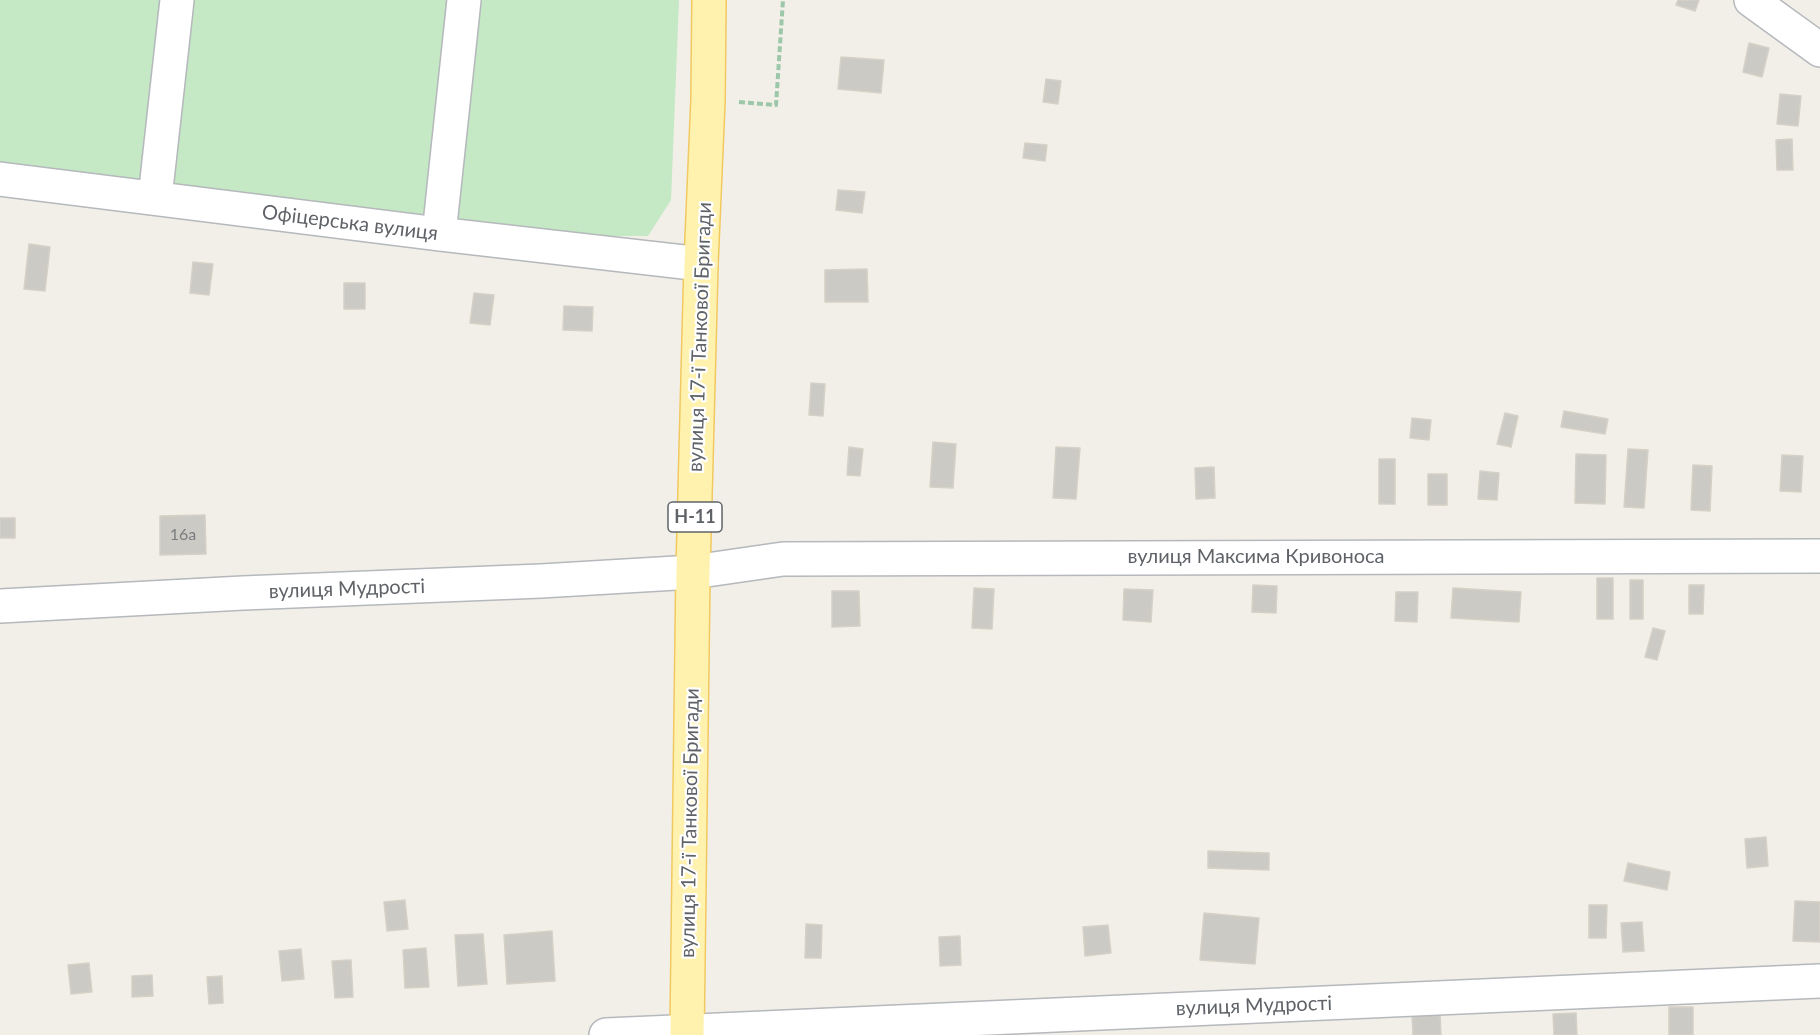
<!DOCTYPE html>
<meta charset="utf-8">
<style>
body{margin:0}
canvas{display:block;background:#f1efe8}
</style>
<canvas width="1820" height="1035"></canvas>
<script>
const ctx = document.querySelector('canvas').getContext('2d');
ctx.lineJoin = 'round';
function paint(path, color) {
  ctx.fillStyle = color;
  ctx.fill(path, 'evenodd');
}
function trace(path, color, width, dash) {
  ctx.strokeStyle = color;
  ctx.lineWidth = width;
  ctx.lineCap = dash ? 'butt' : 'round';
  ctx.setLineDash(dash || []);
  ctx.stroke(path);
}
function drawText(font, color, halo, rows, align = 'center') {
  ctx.font = font + ' Lato,sans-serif';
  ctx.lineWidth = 4.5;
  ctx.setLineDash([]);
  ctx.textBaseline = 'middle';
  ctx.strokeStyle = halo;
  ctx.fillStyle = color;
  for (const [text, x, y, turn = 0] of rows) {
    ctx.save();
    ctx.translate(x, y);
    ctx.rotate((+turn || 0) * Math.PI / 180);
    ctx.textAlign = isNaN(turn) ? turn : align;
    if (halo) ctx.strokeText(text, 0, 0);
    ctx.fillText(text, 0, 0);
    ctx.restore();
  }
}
const green = new Path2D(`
 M0 0H679L671 200 648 236H598L0 163Z`);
const building = new Path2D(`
 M1678 0H1699L1695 11 1676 5Z
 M1749 43 1769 48 1762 77 1743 72Z
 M841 57 884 60 881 93 838 89Z
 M1046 79 1061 81 1058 104 1043 102Z
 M1780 94 1801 96 1798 126 1777 124Z
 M1792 139 1793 170H1777L1776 140Z
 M1025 143 1047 145 1045 161 1023 158Z
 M838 190 865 192 862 213 836 210Z
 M29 244 50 247 45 291 24 289Z
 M193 262 213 264 209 295 190 293Z
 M867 269 868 302H825V270Z
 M344 283H365V309H344Z
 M474 293 494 295 490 325 470 323Z
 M564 306 593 307 592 331 563 330Z
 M811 383 825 384 823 416 809 415Z
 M1564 411 1608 419 1605 434 1561 427Z
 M1505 413 1518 416 1511 447 1497 444Z
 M1412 418 1431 420 1429 440 1410 438Z
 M933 442 956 444 953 488 930 487Z
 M849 447 863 449 860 476 847 475Z
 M1056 447 1080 448 1076 499 1053 498Z
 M1628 449 1648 450 1644 508 1624 507Z
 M1576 454 1606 455 1605 504 1575 503Z
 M1782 455 1803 456 1801 492 1780 491Z
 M1379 459H1395V504H1379Z
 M1693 465 1712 466 1710 511 1691 510Z
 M1214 467 1215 498 1196 499 1195 468Z
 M1480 471 1499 473 1497 500 1478 499Z
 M1428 474H1447V505H1428Z
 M205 515 206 554 160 555V516Z
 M0 518H15V538H0Z
 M1597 578H1613V619H1597Z
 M1630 580H1643V619H1630Z
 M1253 585 1277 586 1276 613 1252 612Z
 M1689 585H1704L1703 614H1689Z
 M974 588 994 589 992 629 972 628Z
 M1453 588 1521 592 1519 622 1451 618Z
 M1124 589 1153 590 1151 622 1123 620Z
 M832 591H859L860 626 832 627Z
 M1396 592H1418L1417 622 1395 621Z
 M1653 628 1665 631 1657 660 1645 657Z
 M1766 837 1768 866 1747 868 1745 839Z
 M1208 851 1269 853V870L1208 868Z
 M1628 863 1670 872 1667 890 1624 881Z
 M405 900 408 929 387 931 384 902Z
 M1795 901 1820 902V942L1793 941Z
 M1589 905H1607L1606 938H1589Z
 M1204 913 1259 918 1255 964 1200 960Z
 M1642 922 1644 951 1623 952 1621 923Z
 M806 924 822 925 821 958H805Z
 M1108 925 1111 953 1085 956 1083 927Z
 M552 931 555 981 507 984 504 935Z
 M483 934 487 984 458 986 455 935Z
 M960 936 961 965 940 966 939 937Z
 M426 948 429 987 405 988 403 950Z
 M301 949 304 979 282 981 279 951Z
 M351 960 353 997 335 998 332 961Z
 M89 963 92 992 71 994 68 965Z
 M152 975 153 996 132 997V976Z
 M222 976 223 1003 209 1004 207 977Z
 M1669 1007H1693V1035H1669Z
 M1440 1012 1441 1035H1413L1412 1014Z
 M1576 1013 1577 1035H1554L1553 1014Z`);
const path = new Path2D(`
 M739 102 776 105 783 0`);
const minor = new Path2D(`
 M1751 0 1820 50
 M0 179 439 234 701 264
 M155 198 177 0
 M439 234 464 0
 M0 606 243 593 541 581 693 572 783 559 1820 556
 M606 1035 1820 981`);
const major = new Path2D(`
 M687 1035 693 572 701 264 708 100 709 0`);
const numberNames = [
 ["16а",183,535]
];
const shields = [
 [695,517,54]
];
const shieldNames = [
 ["Н-11",695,517]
];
const streetNames = [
 ["Офіцерська вулиця",350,223,7],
 ["вулиця 17-ї Танкової Бригади",700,337,-88],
 ["вулиця Максима Кривоноса",1256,557],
 ["вулиця Мудрості",347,589,-2],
 ["вулиця 17-ї Танкової Бригади",690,823,-89],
 ["вулиця Мудрості",1254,1006,-2]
];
paint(green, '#c5e8c5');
paint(building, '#cccac5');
trace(building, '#d6d1c6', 1.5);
trace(minor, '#b5b8bc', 36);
trace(major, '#f2c960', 36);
trace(path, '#9cc7a9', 4, [6, 3]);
trace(minor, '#fff', 33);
trace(major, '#fff2af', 33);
drawText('16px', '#7a7d7f', null, numberNames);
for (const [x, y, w] of shields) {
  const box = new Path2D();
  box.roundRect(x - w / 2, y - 15, w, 30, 4.5);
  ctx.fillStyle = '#fff';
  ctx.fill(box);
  trace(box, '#5f6368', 1.5);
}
drawText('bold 18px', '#5f6368', null, shieldNames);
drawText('20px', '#5f6368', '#fff', streetNames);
</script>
